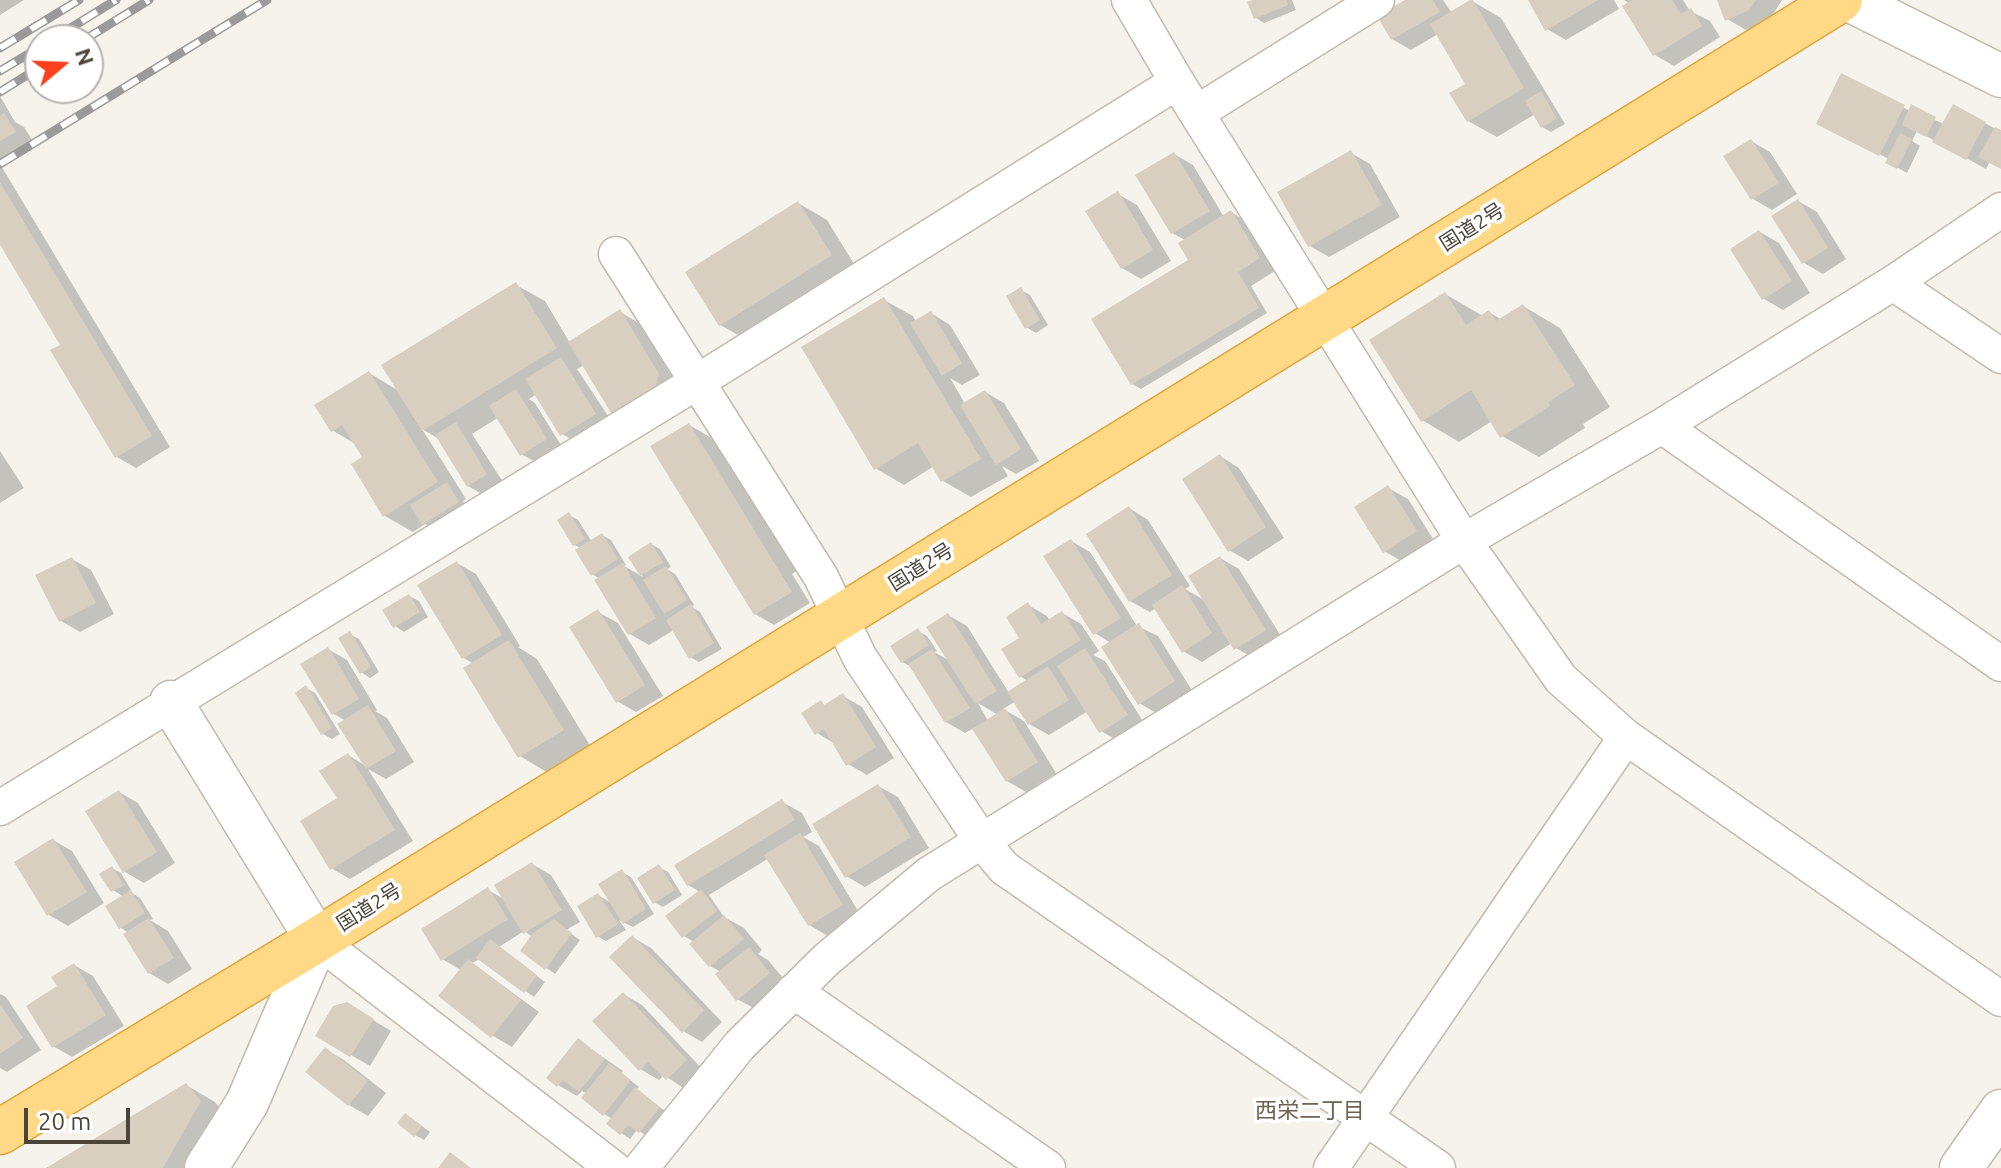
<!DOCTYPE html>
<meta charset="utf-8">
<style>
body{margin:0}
#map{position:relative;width:2001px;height:1168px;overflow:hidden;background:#f6f3ec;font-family:Ubuntu,sans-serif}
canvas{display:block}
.north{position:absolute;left:24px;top:24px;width:80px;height:80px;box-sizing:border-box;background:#fff;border:2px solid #b7b4b0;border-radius:50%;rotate:71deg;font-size:22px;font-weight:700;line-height:32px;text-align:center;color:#4b4439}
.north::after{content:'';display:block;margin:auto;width:28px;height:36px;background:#fc3f1d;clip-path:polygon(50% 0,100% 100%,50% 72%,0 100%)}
.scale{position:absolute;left:24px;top:1108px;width:106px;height:36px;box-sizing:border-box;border:4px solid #4b4439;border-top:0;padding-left:10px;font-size:24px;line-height:28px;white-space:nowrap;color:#4b4439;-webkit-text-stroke:6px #fff;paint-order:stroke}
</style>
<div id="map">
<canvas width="2001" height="1168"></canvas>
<div class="north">N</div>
<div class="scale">20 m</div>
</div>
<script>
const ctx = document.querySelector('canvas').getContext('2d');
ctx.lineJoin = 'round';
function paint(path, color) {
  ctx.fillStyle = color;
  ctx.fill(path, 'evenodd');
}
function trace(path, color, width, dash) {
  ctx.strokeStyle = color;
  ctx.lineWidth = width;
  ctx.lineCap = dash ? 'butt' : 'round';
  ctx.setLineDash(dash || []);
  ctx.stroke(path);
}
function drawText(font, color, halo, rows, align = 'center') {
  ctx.font = font + ' Ubuntu,"Noto Sans JP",sans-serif';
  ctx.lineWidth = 7;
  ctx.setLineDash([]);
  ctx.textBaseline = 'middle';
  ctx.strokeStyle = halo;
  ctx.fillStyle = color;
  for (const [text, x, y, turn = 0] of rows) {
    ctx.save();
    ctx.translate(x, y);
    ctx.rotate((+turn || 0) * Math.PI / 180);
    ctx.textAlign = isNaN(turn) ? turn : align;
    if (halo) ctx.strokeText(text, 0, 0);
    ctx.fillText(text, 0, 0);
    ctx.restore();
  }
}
const shadow = new Path2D(`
 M0 0H24L0 15Z
 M1258 0H1292L1296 10 1264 23 1255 17Z
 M1409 0H1443L1452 13 1472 1 1501 18 1565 124 1551 132 1542 127 1535 114 1497 137 1468 121V85L1438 34 1411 50 1392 39Z
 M1531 0H1614L1619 9 1566 40 1547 29Z
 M1624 0H1683L1690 11 1710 21 1720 37 1674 66 1655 55 1630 4Z
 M1719 0H1782L1769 21 1746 30 1727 19Z
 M1842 76 1910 111 1945 124 1954 106 2001 132V168L1990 161 1986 169 1917 131 1912 141 1920 146 1907 173 1888 162 1889 159 1835 131Z
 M0 96 15 122 24 127 34 143 0 163Z
 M1751 141 1770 152 1797 194 1772 210 1753 199Z
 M1351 153 1370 164 1400 217 1329 257 1310 246Z
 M1174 154 1193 165 1224 217 1231 212 1250 224 1278 269 1251 286 1267 313 1141 389 1132 384 1191 261 1185 240 1172 233Z
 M0 164 170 447 136 468 117 457 63 345 0 241Z
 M1118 194 1137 205 1171 261 1141 279 1122 268Z
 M1798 201 1817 212 1846 259 1823 274 1804 263 1774 216Z
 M798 203 827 220 859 272 749 341 720 325Z
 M1760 232 1779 243 1810 293 1783 310 1764 299Z
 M516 285 545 301 570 343 620 312 639 323 678 386 673 402 584 365 577 369 614 425 581 445 562 434 537 394 529 399 535 403 564 450 541 465 521 454 499 417 472 434 505 485 487 497 468 486 439 439 422 429 466 499 463 501 467 508 433 528 425 524 413 532 385 516 365 458 357 445 332 430 369 373 399 391Z
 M1021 290 1030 295 1048 325 1036 333 1026 327Z
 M1445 294 1483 316 1489 312 1502 320 1523 306 1560 328 1610 407 1583 424 1585 428 1539 457 1502 436 1492 421 1459 442 1422 420Z
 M884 300 913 316 916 322 931 313 950 325 980 375 962 385 950 378 965 404 985 392 1004 403 1039 461 1016 474 1002 466 1008 476 971 497 943 481 934 466 904 485 875 468Z
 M689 425 717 441 796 571 792 574 810 603 774 625 755 614Z
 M0 451 24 488 0 503Z
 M1220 456 1239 468 1284 538 1248 561 1229 550Z
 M1388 488 1408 499 1435 542 1403 562 1384 551Z
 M1129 508 1148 520 1190 586 1185 589 1206 601 1220 558 1239 569 1284 641 1255 659 1236 648 1232 643 1202 662 1183 651 1156 608 1150 612 1130 601Z
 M569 515 578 520 592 542 602 535 611 540 626 565 624 566 643 577 630 557 651 544 660 549 671 567 667 569 675 574 694 605 692 607 700 612 722 649 699 662 690 657 674 630 649 645 630 634 600 579 592 574 581 548 574 545Z
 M1071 541 1090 552 1137 626 1158 636 1193 692 1158 714 1139 703 1111 643 1095 633Z
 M72 559 91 570 114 614 80 632 61 621Z
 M457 563 476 574 520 646 518 647 537 659 591 747 548 773 520 756 474 664 464 658Z
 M409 596 419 601 428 617 404 632 395 626Z
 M1028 605 1047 616 1050 621 1062 613 1081 624 1099 651 1093 655 1105 661 1146 726 1120 742 1101 731 1088 711 1049 735 1029 724 1016 701 1003 709 1024 721 1056 773 1026 792 1007 781 974 728 965 733 946 722 912 667 902 662 918 631 927 636 937 651 934 652 950 661 948 615 967 626 1009 693 1028 681 1021 677 1022 638ZM978 703 998 715 988 721Z
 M598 612 618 623 663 696 636 712 617 701Z
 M350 634 359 639 379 672 370 678 361 672Z
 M328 649 347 660 377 710 375 711 387 718 414 762 386 779 368 769 413 841 350 879 331 868 339 799 348 755 366 766 346 721 334 714Z
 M306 688 315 693 340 734 332 739 323 734 297 693Z
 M843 696 862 707 894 758 867 775 848 764 835 744 817 733 821 703 827 706Z
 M878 786 898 797 929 848 865 887 846 876Z
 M119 792 138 803 175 863 144 883 125 872Z
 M782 802 802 813 812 832 803 837 819 846 861 916 828 936 809 925 769 858 709 895 724 917 744 928 762 950 758 954 768 960 788 984 757 1010 737 999 721 972 710 966 694 942 684 936 700 892 688 885Z
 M53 840 72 851 104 903 68 926 49 915 17 863Z
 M532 864 551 875 580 922 566 930 580 940 555 974 522 951 533 937 524 931 499 947 545 982 534 997 480 959 472 963 539 1012 512 1047 493 1036 441 996 461 970 442 959 488 890 504 899Z
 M659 867 668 872 682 895 663 907 654 902Z
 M112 868 121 873 131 890 129 891 140 898 153 919 150 920 168 931 192 969 168 984 149 973 129 933 121 928 124 897 113 890Z
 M622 872 631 877 654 914 633 927 619 920 626 930 606 941 597 936 598 895 613 904Z
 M632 937 651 948 722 1022 702 1042 683 1031Z
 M74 965 93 976 124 1026 72 1057 53 1046Z
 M0 994 6 997 41 1050 7 1072 0 1068Z
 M623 994 642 1005 705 1072 686 1090 664 1075 659 1080 640 1069Z
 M347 1004 391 1031 370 1066 351 1055Z
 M578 1040 623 1071 621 1073 639 1087 636 1090 668 1113 649 1137 637 1130 630 1139 608 1124 613 1119 604 1114 587 1094 582 1091 577 1096 558 1085Z
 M325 1049 344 1060 386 1093 368 1116 349 1105 308 1071Z
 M186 1085 215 1102 228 1119 200 1168H50Z
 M414 1120 430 1132 424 1140 415 1135Z`);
const building = new Path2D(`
 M1252 0H1286L1288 5 1254 19 1247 2Z
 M1405 0H1433L1440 12 1391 40 1377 16Z
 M1470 0H1473L1524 88 1467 122 1449 93 1465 84 1430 24Z
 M1528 0H1598L1545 31Z
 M1632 0H1672L1681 14 1691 8 1702 26 1653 56 1622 6Z
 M1717 0H1756L1749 10 1725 21Z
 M1841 73 1905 105 1879 156 1816 124Z
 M1541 91 1557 119 1541 128 1525 101Z
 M1911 104 1936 117 1926 137 1902 125Z
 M1953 104 1986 122 1966 160 1932 142Z
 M4 113 16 132 0 141V116Z
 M1995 127 2001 130V169L1978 157Z
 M1900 133 1912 139 1897 169 1885 163Z
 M1751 139 1779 183 1751 200 1723 156Z
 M1351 150 1382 205 1308 247 1277 192Z
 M1174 152 1210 211 1171 234 1135 175Z
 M0 182 152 436 115 458 50 350 60 345 0 245Z
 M1118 191 1153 250 1121 269 1085 211Z
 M1798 199 1828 248 1802 264 1771 216Z
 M798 201 832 255 719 326 685 272Z
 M1231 210 1260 258 1238 272 1259 308 1131 385 1091 319 1188 260 1178 243Z
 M1759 230 1792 281 1762 300 1730 249Z
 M516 282 557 348 422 431 381 365Z
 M1021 287 1040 320 1025 329 1006 296Z
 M1445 292 1466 325 1489 310 1496 321 1523 304 1575 385 1548 402 1550 406 1500 438 1471 390 1421 422 1369 340Z
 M884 297 981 459 941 482 918 443 874 470 801 347Z
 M620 309 659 374 654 391 613 416 568 342Z
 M931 311 962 363 942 376 910 323Z
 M561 357 596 414 560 436 525 379Z
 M369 371 438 482 383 517 351 464 362 457 342 425 331 432 314 405Z
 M516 389 547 439 520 456 489 406Z
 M985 390 1021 449 996 465 960 405Z
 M456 422 487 474 467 487 435 435Z
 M689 423 792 592 754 615 650 446Z
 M1220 454 1266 527 1228 552 1182 479Z
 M447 482 459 502 422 525 410 505Z
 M1388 485 1417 531 1383 553 1354 507Z
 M1129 506 1172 575 1129 602 1086 534Z
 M569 512 585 539 573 546 557 520Z
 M602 533 618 559 591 576 575 550Z
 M1071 539 1121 618 1093 635 1043 556Z
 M651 542 663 562 640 576 628 557Z
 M1220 556 1266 630 1234 650 1188 576Z
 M72 557 96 603 59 622 35 575Z
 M457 561 502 635 462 659 417 585Z
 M623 563 656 618 628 635 594 580Z
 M666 566 687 600 664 614 643 580Z
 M1182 585 1212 633 1182 653 1152 605Z
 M409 594 420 612 393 628 382 610Z
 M1028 602 1041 624 1062 611 1081 640 1019 678 1001 649 1019 638 1006 617Z
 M691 604 714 643 689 659 666 620Z
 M598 609 645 685 616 703 569 627Z
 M948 613 997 691 975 704 926 627Z
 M1139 623 1175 681 1138 705 1101 647Z
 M918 628 929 645 901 663 890 646Z
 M350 631 371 667 360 674 338 638Z
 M509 640 564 730 518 758 463 668Z
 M328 647 359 699 332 715 300 664Z
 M1085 648 1128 715 1099 733 1057 666Z
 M932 649 970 708 945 723 908 664Z
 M1048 666 1069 700 1028 725 1007 692Z
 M306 685 332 728 321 735 295 693Z
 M843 693 876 747 846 766 824 729 815 735 801 713 821 700 824 705Z
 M368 705 396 751 366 769 337 724Z
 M1005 708 1038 762 1006 782 972 729Z
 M348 753 395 830 330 870 300 821 337 798 319 771Z
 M878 784 911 837 845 878 812 824Z
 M119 790 157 852 123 873 85 811Z
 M782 799 795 820 687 886 674 865Z
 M800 833 843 905 808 926 764 855Z
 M53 838 87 892 47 916 14 862Z
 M532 862 562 910 523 934 494 885Z
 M659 864 675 890 653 904 637 878Z
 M112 866 124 885 111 892 99 874Z
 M622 869 646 909 623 924 598 884Z
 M488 887 508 919 441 961 421 929Z
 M701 889 717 911 682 938 665 916Z
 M131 890 145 913 119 929 105 906Z
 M598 893 618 924 596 938 577 906Z
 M724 915 744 939 709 967 689 944Z
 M149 918 174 958 148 974 123 934Z
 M554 919 572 933 545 970 520 951 533 933Z
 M632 935 704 1010 682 1033 609 957Z
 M490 939 537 975 524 993 476 958Z
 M749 947 770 973 736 1001 715 974Z
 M468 959 521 1000 491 1038 438 996Z
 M74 963 106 1015 52 1048 26 1006 57 986 51 977Z
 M623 992 687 1060 666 1080 648 1062 639 1071 592 1021Z
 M347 1002 374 1019 350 1057 315 1036 333 1006Z
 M0 1004 23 1038 0 1054Z
 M578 1038 605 1059 579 1092 563 1080 557 1087 546 1078Z
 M325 1047 368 1081 348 1106 305 1072Z
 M609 1063 631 1080 603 1116 581 1098Z
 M186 1083 201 1101 163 1168H46Z
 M635 1087 660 1107 639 1133 628 1125 620 1135 606 1124Z
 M405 1113 422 1126 414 1137 397 1123Z
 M450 1152 471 1168H438Z`);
const minor = new Path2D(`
 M1129 0 1177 82 1464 541 1561 679 1626 737 2001 999
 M1198 112 1377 0
 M616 254 821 577 860 658 981 840 1004 868 1438 1168
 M1893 283 2001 356
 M1662 426 2001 664
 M0 808 697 382 1177 82
 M317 940 613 1168
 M794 991 1048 1168
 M641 1168 740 1045 827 959 929 874 1464 541 1662 426 1893 283 2001 210
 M1331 1168 1626 737`);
const tertiary = new Path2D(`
 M1849 0 2001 76
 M171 702 317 940 247 1103 206 1168
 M1961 1168 2001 1111`);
const trunk = new Path2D(`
 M0 1132 317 940 1840 0`);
const rail = new Path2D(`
 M51 40 116 0
 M84 40 149 0
 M0 48 79 0
 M0 71 40 47
 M0 92 40 67
 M0 164 267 0`);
const streetNames = [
 ["国道2号",1472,227,-32],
 ["国道2号",921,567,-32],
 ["国道2号",369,907,-32]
];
const neighbourhoodNames = [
 ["西栄二丁目",1310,1111]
];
paint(shadow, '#0003');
paint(building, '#d8cfc1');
trace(minor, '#c2bbae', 37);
trace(tertiary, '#c2bbae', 45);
trace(trunk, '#e0a43c', 47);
trace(minor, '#fff', 34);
trace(tertiary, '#fff', 42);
trace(trunk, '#ffd985', 44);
trace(rail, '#9a9a9a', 9);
trace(rail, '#fff', 6, [18]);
drawText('20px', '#4b4439', '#fff', streetNames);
drawText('22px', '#6e6250', '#fff', neighbourhoodNames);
</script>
